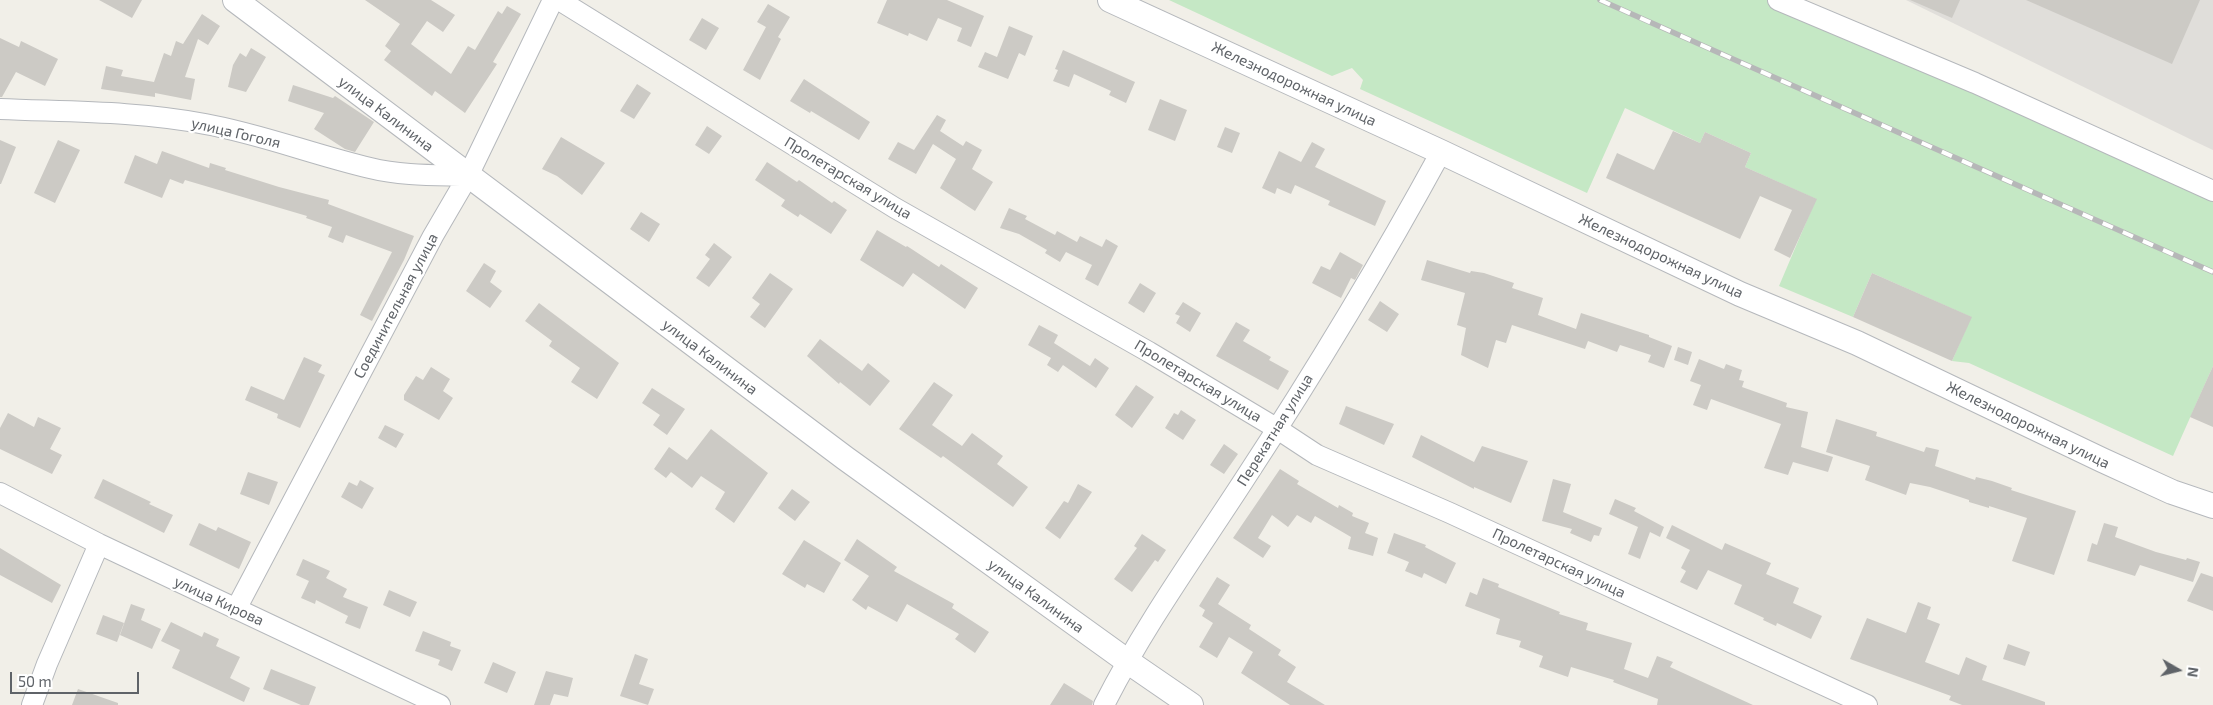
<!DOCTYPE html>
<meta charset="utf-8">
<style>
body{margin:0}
#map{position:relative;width:2213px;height:705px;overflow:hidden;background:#f1efe8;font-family:"Exo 2",sans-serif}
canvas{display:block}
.north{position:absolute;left:2153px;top:645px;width:50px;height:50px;-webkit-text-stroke:4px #fff;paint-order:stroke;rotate:98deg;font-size:14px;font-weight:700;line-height:20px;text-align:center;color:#5f6368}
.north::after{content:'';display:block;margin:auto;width:18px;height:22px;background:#5f6368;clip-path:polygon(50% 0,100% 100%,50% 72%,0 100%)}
.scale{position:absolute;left:10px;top:672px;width:129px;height:22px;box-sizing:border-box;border:2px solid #5f6368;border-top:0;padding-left:6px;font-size:15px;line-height:18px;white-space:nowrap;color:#5f6368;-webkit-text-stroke:4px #fff;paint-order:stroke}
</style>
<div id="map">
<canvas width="2213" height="705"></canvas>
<div class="north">N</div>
<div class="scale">50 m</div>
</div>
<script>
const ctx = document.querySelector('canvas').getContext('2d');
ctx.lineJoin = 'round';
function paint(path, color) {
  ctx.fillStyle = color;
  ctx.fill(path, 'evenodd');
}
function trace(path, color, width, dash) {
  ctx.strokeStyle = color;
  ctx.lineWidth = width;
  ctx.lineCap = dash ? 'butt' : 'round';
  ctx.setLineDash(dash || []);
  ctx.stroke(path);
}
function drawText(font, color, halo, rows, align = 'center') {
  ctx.font = font + ' "Exo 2",sans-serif';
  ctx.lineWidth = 4.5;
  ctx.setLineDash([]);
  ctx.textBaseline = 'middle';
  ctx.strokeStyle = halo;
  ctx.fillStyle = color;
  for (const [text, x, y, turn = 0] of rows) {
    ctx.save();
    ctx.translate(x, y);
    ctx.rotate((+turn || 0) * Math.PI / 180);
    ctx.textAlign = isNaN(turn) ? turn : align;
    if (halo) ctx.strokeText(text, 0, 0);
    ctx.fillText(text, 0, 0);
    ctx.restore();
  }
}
const industrial = new Path2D(`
 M1906 0H2213V150L2196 142Z`);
const green = new Path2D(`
 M1169 0H1778L2213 191V366L2173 456 1969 363 1952 361 1971 317 1872 273 1853 317 1779 286 1816 199 1745 167 1751 153 1705 132 1700 143 1625 108 1587 193 1360 89 1363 80 1352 68 1332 76Z`);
const building = new Path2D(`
 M99 0H142L132 18Z
 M365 0H431L455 15 443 32 427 21 411 44 451 74 468 46 475 50 498 11 502 14 507 6 521 14 493 62 497 64 465 113 435 91 432 96 384 60 391 51 385 46 400 24Z
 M887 0H947L984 16 971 47 957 41 962 28 938 18 927 41 909 33 908 36 877 23Z
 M1910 0H1960L1952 18Z
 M2026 0H2200L2172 64Z
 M768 4 790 17 778 37 781 39 760 80 743 70 766 27 757 22Z
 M202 14 220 26 208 45 198 39 185 77 195 79 191 100 155 93V97L101 89 106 66 123 70 121 76 154 82 164 53 171 56 176 41 183 44Z
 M702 18 719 28 706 50 689 40Z
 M1009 26 1033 36 1025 56 1019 53 1008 79 978 67 985 52 997 57Z
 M0 38 19 47 21 41 58 59 45 86 16 72 2 97H0Z
 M251 48 266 57 246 92 228 87 233 65 240 53 246 57Z
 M1063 50 1135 82 1126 103 1109 95 1111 91 1074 74 1069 87 1053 81 1058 70 1055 69Z
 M804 79 870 122 859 140 811 111 810 113 790 101Z
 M637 84 651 93 634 119 620 111Z
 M293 85 333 98 335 96 374 122 355 152 345 149 314 129 324 113 288 101Z
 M1160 99 1187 110 1175 141 1148 130Z
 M937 115 946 120 940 131 963 146 966 141 982 150 972 169 993 182 975 211 940 188 956 159 933 144 916 174 888 159 898 142 914 150Z
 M707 126 722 136 709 154 695 145Z
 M1225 127 1240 133 1232 153 1217 147Z
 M1673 131 1700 143 1705 132 1751 153 1745 167 1817 199 1790 258 1774 250 1792 210 1760 196 1740 239 1606 178 1617 153 1654 170Z
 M561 137 605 163 582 195 557 176 542 169Z
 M0 140 16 147 1 184H0Z
 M58 140 80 150 55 203 34 193Z
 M1312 142 1325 149 1315 167 1386 201 1375 226 1328 205 1330 201 1295 185 1291 194 1277 188 1275 194 1262 188 1279 151 1301 162Z
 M162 151 209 168 210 163 226 168 225 170 279 187 329 200 328 204 414 236 404 260 372 321 360 315 392 252 346 235 343 243 328 237 332 227 306 218 307 216 185 180 183 184 170 179 162 198 124 183 135 155 157 164Z
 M767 162 797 182 799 180 832 203 834 201 847 210 831 234 800 214 798 217 781 206 785 200 755 180Z
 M1009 208 1027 216 1025 219 1055 235 1057 231 1077 242 1080 236 1102 247 1106 239 1118 246 1098 286 1085 279 1092 265 1066 252 1060 262 1045 253 1047 250 1019 234 1000 228Z
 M641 212 660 224 649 242 630 229Z
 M877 230 906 247 907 246 939 267 941 264 978 288 965 309 913 273 903 287 860 260Z
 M714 243 732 257 709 287 696 278 710 259 705 255Z
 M1340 252 1363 265 1355 280 1351 278 1341 298 1312 283 1321 266 1330 270Z
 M1427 260 1470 273 1471 271 1484 273 1514 283 1512 288 1543 298 1538 315 1576 329 1581 313 1649 335V337L1672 346 1664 368 1648 362 1651 355 1620 345 1617 352 1588 341 1585 349 1512 325 1506 343 1496 340 1488 368 1461 355 1466 328 1457 325 1465 293 1421 280Z
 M484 263 496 271 490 282 502 291 490 308 466 291Z
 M770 273 793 289 765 328 750 317 760 304 752 298Z
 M1872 273 1972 317 1952 361 1853 317Z
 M1140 283 1156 293 1144 313 1128 303Z
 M1380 301 1399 314 1387 332 1368 320Z
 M1183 302 1201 313 1190 332 1176 323 1180 316 1175 314Z
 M539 303 619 363 597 399 571 382 580 368 549 346 552 341 525 321Z
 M1236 322 1250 330 1243 341 1271 357 1269 360 1289 371 1278 390 1216 356Z
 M1039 325 1058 335 1054 343 1090 366 1095 358 1109 368 1096 388 1063 365 1058 372 1047 365 1051 358 1028 345Z
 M820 339 862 371 868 363 890 381 870 406 840 382 839 384 807 356Z
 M1678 347 1692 352 1688 365 1674 360Z
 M304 357 322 365 318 372 325 375 300 428 277 418 278 414 245 400 251 386 284 400Z
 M1699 359 1724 369 1726 364 1742 370 1739 380 1744 381 1742 387 1787 403 1786 407 1808 412 1801 447 1833 457 1828 472 1793 462 1788 475 1764 468 1781 424 1711 399 1707 410 1693 405 1701 385 1690 381Z
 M2213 366V427L2190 417Z
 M431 367 450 379 443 391 453 398 439 420 404 400V395L416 376 423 380Z
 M934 382 953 395 932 425 962 446 972 433 1003 456 997 464 1028 487 1013 507 943 456 941 458 899 429Z
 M1136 385 1154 397 1132 428 1115 415Z
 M652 388 685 409 667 435 653 425 660 415 642 403Z
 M1346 406 1394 424 1384 445 1339 424Z
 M1181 410 1196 420 1183 440 1165 428 1174 413 1178 415Z
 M8 413 34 427 38 417 61 428 50 449 62 455 52 474 0 449V428Z
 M1836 419 1877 432 1876 436 1924 452 1926 447 1939 450 1935 466 1975 480 1976 477 1992 481 2012 488 2011 490 2076 511 2054 575 2012 561 2027 518 1989 506V508L1969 502V500L1930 487 1910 483 1906 495 1865 480 1870 466 1826 452Z
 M385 425 404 434 396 448 378 438Z
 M711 429 768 473 734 523 715 509 725 492 701 476 692 488 671 472 666 478 654 469 669 447 687 460Z
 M1421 435 1474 462 1482 446 1528 461 1511 503 1474 487V489L1412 457Z
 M1224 444 1238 454 1224 474 1210 465Z
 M1280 469 1299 481 1297 484 1338 508 1339 505 1353 513 1352 516 1369 523 1365 533 1378 538 1373 556 1348 549 1351 537 1315 516 1311 523 1297 515 1288 527 1272 515 1258 538 1271 546 1263 558 1233 538Z
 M248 472 278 482 269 505 240 494Z
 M103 479 151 502 149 504 173 515 164 533 94 498Z
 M1553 479 1571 484 1563 512 1602 528 1599 536 1594 535 1591 542 1570 533 1572 529 1542 521Z
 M360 480 374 488 362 509 341 497 349 482 357 486Z
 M1078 484 1092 492 1060 539 1045 528 1064 501 1068 503Z
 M792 489 810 502 795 521 778 508Z
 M1615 499 1636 508 1634 511 1664 527 1660 537 1650 532 1640 559 1628 554 1638 527 1609 514Z
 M199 523 216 531 218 527 251 542 239 569 189 545Z
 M2104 523 2118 527 2115 537 2156 552 2186 560 2187 558 2200 562 2193 582 2140 565 2135 576 2087 561 2092 543 2097 545Z
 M1672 525 1722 550 1725 543 1771 563 1766 574 1799 588 1793 603 1822 616 1811 639 1777 623 1776 626 1763 620 1764 618 1734 604 1742 585 1708 570 1697 590 1680 582 1686 571 1681 568 1690 550 1666 538Z
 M1394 533 1426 545 1425 547 1456 563 1446 584 1424 573 1422 578 1405 571 1409 562 1387 553Z
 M1142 534 1166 550 1158 562 1155 560 1132 592 1114 579 1137 548 1134 546Z
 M857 539 897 567 894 571 954 604 952 608 989 632 975 653 955 639 959 634 907 604 897 622 868 606 866 610 852 600 869 576 844 560Z
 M804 540 841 563 824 593 807 584 805 588 782 574Z
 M0 548 61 585 52 603 0 575Z
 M303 559 330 571 326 578 347 589 343 597 368 607 360 629 345 623 348 616 316 600 315 604 301 598 309 581 296 575Z
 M2201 573 2213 577V611L2187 601Z
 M1217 577 1230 585 1218 604 1251 625 1249 629 1281 650 1278 655 1296 667 1287 682 1325 705H1290L1241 673 1253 652 1229 637 1217 658 1199 647 1213 623 1202 616 1205 610 1199 606Z
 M1483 578 1499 584 1498 587 1560 612 1559 614 1588 623 1586 630 1632 643 1624 669 1648 678 1657 656 1673 662 1670 667 1753 705H1657L1658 699 1613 682 1614 680 1571 667 1568 677 1539 667 1543 656 1519 647 1521 641 1496 634 1500 619 1465 606 1470 592 1477 595Z
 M389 590 417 602 410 617 383 605Z
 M1918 602 1931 607 1927 619 1940 624 1925 662 1959 675 1966 657 1987 666 1982 680 2045 702V705H1962L1949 700 1951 696 1850 659 1867 618 1906 633Z
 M131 604 145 609 141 620 161 629 152 649 120 635Z
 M103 615 124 623 117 642 96 634Z
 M171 622 202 637 204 632 219 639 216 646 240 657 230 678 250 688 244 702 172 668 180 650 161 641Z
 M423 631 451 642 450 646 461 650 452 671 438 665 440 660 415 651Z
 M2008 644 2030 652 2025 666 2003 659Z
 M635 654 648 659 639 684 654 689 648 705 620 696Z
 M493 662 516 672 507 693 484 683Z
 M271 669 316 687 309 705H301L263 689Z
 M546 671 573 678 568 697 554 694 550 705H534Z
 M1064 683 1093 701 1092 705H1050Z
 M78 689 118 703V705H72Z`);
const minor = new Path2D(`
 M559 0 895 208 1149 352 1276 428 1317 455 1450 513 1867 705
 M1778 0 1975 83 2213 191
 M0 109C68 112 138 111 205 124 261 134 314 155 370 168 402 176 436 175 468 176
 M0 493 99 544 440 705
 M236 609 433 236 468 176 553 0
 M32 705 47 664 99 544
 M1104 705C1144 626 1196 554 1244 480 1314 373 1380 264 1441 152`);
const tertiary = new Path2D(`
 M235 0 845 458 1127 661 1191 705
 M1110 0 1441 152 1740 294 1857 343 2102 460 2172 492 2213 506`);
const rail = new Path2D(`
 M1600 0 2213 272`);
const streetNames = [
 ["Железнодорожная улица",1294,84,25],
 ["улица Калинина",386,114,37],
 ["улица Гоголя",236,133,13],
 ["Пролетарская улица",848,178,31],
 ["Железнодорожная улица",1661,256,25],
 ["Соединительная улица",396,306,-62],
 ["улица Калинина",710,357,37],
 ["Пролетарская улица",1198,381,31],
 ["Железнодорожная улица",2028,425,26],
 ["Перекатная улица",1275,430,-58],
 ["Пролетарская улица",1559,563,25],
 ["улица Калинина",1036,596,36],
 ["улица Кирова",219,601,25]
];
paint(industrial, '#e0deda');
paint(green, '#c5e8c5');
paint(building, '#cccac5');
trace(minor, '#b5b8bc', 22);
trace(tertiary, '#b5b8bc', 26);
trace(minor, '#fff', 20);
trace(tertiary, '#fff', 24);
trace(rail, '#b6b7b8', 5.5);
trace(rail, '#fff', 4, [11]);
drawText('15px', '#5f6368', '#fff', streetNames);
</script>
